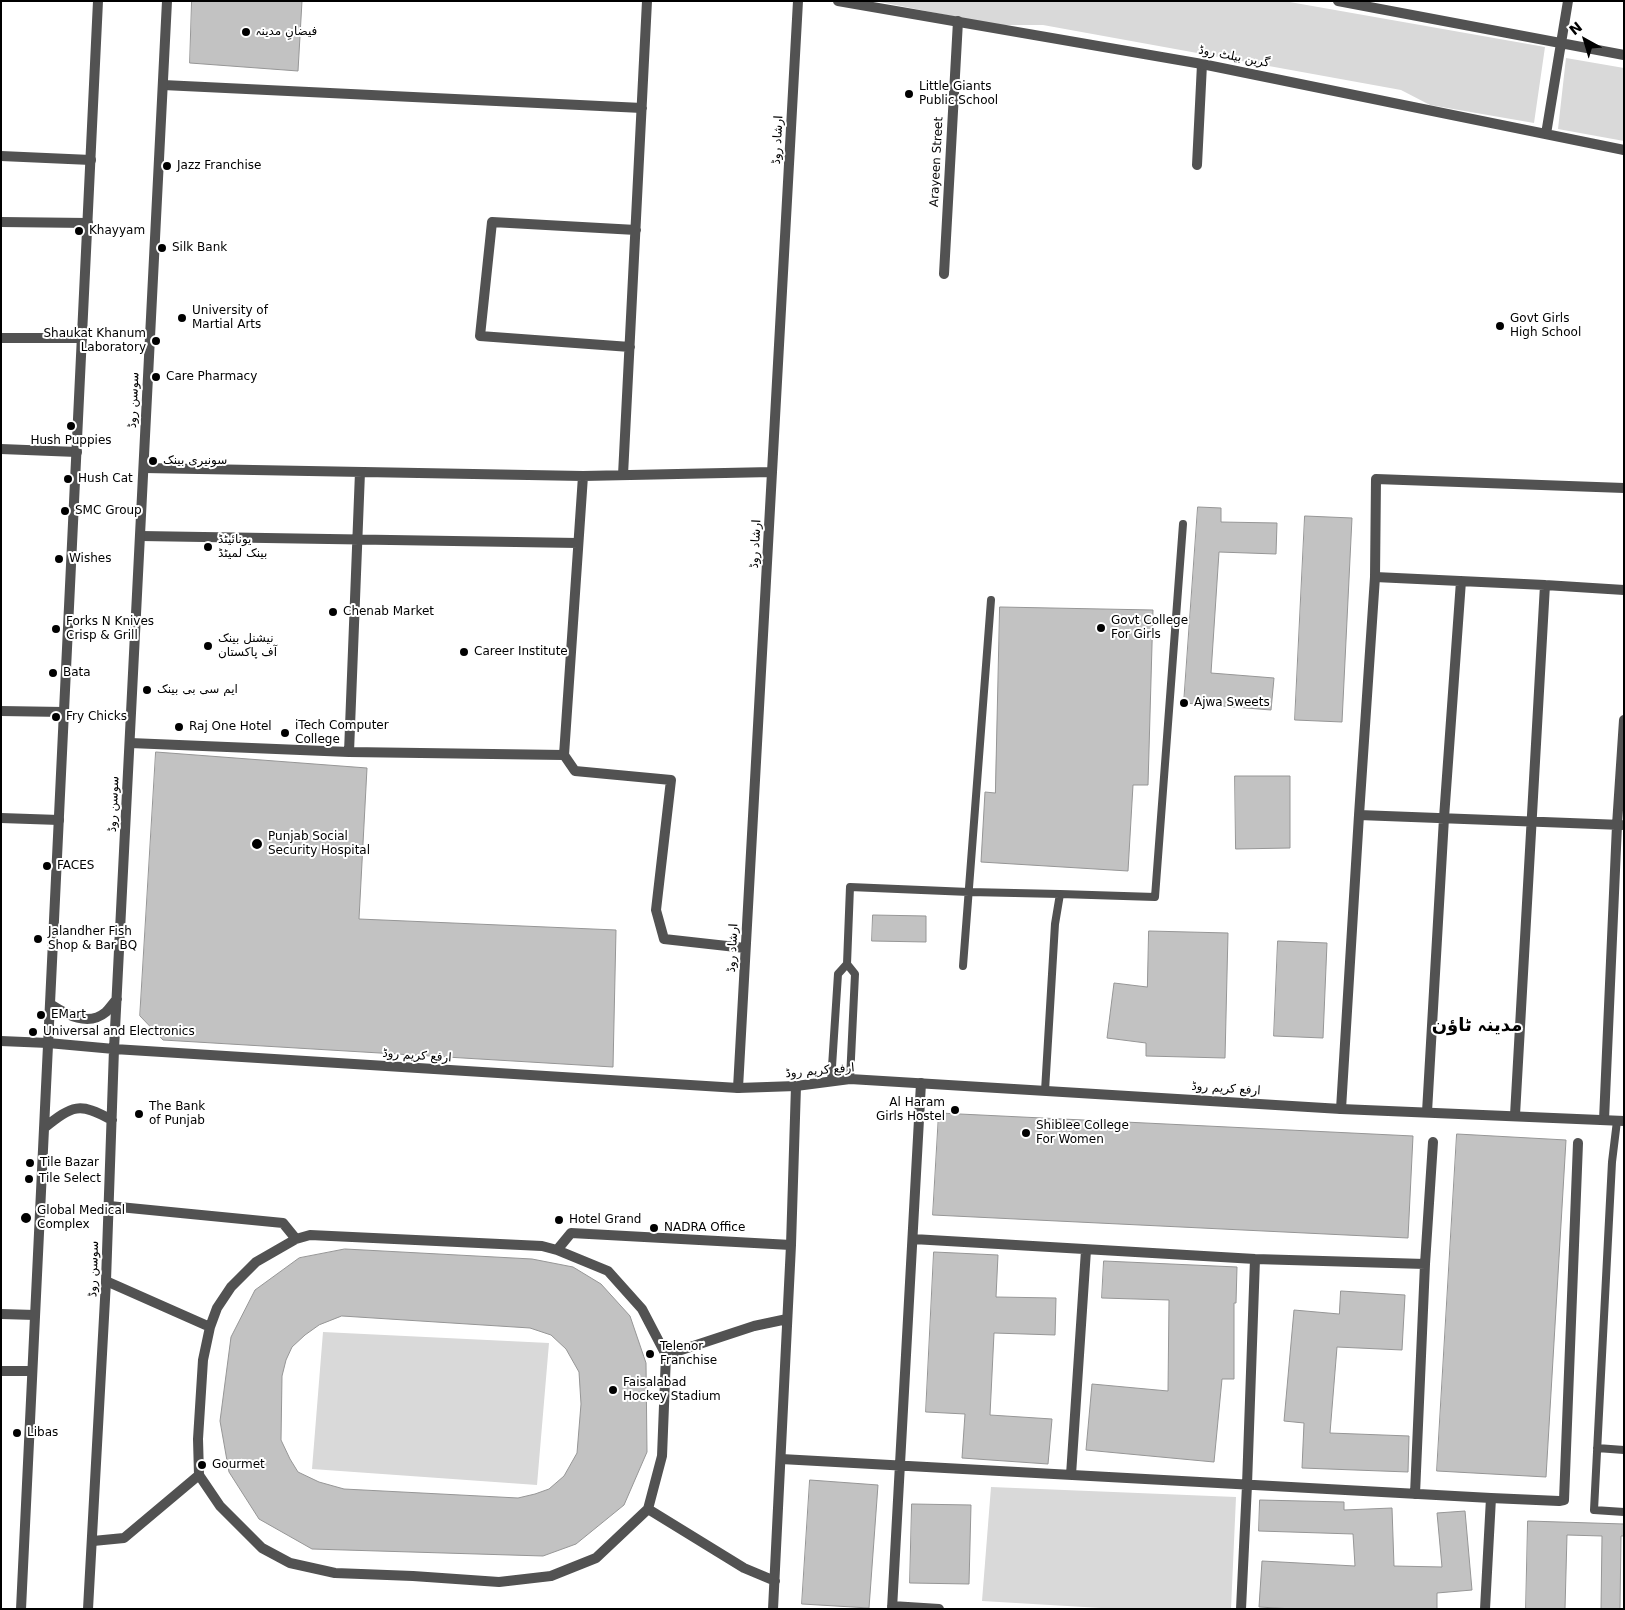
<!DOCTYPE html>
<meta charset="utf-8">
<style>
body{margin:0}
#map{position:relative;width:1625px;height:1610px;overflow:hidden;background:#fff;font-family:"DejaVu Sans",sans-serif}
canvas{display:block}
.frame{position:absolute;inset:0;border:2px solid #000;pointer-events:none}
.north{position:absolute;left:1560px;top:15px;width:50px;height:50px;-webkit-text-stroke:4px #fff;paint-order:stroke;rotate:321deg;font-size:14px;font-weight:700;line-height:20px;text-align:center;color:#000}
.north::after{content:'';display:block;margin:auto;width:18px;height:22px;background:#000;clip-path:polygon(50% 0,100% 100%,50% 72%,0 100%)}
</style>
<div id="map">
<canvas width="1625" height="1610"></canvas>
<div class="frame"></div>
<div class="north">N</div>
</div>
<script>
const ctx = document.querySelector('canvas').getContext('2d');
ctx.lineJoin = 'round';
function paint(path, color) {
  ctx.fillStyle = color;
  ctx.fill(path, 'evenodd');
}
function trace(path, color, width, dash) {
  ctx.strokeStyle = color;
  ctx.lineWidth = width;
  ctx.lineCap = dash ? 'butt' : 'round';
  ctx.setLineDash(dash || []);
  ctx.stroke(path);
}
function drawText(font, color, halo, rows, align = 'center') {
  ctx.font = font + ' "DejaVu Sans",Vazirmatn,sans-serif';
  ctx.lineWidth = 4;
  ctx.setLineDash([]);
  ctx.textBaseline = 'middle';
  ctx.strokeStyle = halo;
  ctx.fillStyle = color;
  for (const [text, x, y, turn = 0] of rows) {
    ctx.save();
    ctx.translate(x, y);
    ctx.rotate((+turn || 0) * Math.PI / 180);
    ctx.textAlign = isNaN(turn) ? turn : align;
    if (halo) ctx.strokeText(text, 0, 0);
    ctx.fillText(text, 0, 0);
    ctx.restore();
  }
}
const green = new Path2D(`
 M875 1H1284L1545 47 1534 123 1430 105 1401 90 1043 25H997Z
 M1566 58 1624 68V141L1558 129Z
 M323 1332 549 1343 537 1485 312 1469Z
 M991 1487 1236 1497 1231 1609H1118L982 1601Z`);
const building = new Path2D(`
 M192 1H302L298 71 190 63Z
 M1198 507 1221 508V522L1277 523 1276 554 1219 552 1211 673 1274 678 1271 710 1184 703Z
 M1305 516 1352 518 1342 722 1295 720Z
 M1000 607 1153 610 1148 785H1133L1128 871 981 862 985 792 995 793Z
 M156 752 367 768 359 919 616 930 613 1067 163 1040 140 1016Z
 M1235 776H1290V848L1236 849Z
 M873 915 926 916V942L872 941Z
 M1149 931 1228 933 1225 1058 1146 1056V1043L1107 1038 1114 983 1147 987Z
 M1278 941 1327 943 1323 1038 1274 1036Z
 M939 1113 1413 1136 1408 1238 933 1215Z
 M1457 1134 1566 1140 1546 1477 1437 1471Z
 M345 1249 532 1259 573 1267 601 1284 630 1316 646 1363 647 1452 624 1505 576 1544 543 1556 312 1549 259 1519 229 1472 220 1421 231 1337 255 1290 299 1258ZM342 1316 530 1328 551 1335 566 1349 579 1372 581 1404 577 1453 564 1476 549 1489 535 1494 518 1498 344 1489 319 1482 298 1472 290 1459 281 1440 282 1376 286 1360 292 1347 305 1335 319 1325Z
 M934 1252 998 1255 996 1297 1056 1298 1055 1335 994 1333 990 1415 1052 1419 1048 1464 962 1458 965 1414 926 1412Z
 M1104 1261 1237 1267 1236 1303H1234V1379H1222L1214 1462 1086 1450 1092 1384 1168 1391 1169 1300 1102 1298Z
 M1341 1291 1405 1295 1402 1350 1337 1347 1330 1433 1409 1436 1408 1472 1302 1468 1304 1423 1284 1421 1294 1310 1339 1314Z
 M810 1480 878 1485 869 1608 802 1604Z
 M1260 1500 1344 1502V1510L1392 1508 1394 1566 1442 1567 1437 1513 1465 1511 1472 1590 1437 1593V1609H1293L1259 1607 1262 1561 1355 1566 1353 1534 1259 1531Z
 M912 1504 971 1505 969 1584 910 1583Z
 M1528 1521 1624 1524V1536H1621L1620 1609H1601L1602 1536 1567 1535 1565 1609H1526Z`);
const service = new Path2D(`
 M1060 894 1155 897 1183 524
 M847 964 855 974 850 1079
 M963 966 991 600
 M831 1082 838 974 847 964 850 887 969 892 1060 894 1055 924 1045 1091
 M1617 1121 1612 1162 1594 1510 1624 1512
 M1597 1448 1624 1450`);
const minor = new Path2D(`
 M163 85 642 108
 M1 156 91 160
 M1197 165 1202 64
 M1 222 88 223
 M944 274 958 21
 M1 338H82
 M630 347 480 336 492 222 636 230
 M1 449 77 452
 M144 468 583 476 772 472
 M623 475 647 1
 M583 476 564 755 575 771 671 780 656 910 664 939 745 948
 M141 536 578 543
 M1375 577 1545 585 1624 590
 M1 711 64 712
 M130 743 349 752 564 755
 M349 752 360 472
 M1359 815 1622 825
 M1 818 59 820
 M1 1041 48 1043
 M738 1088 798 1
 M1341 1109 1359 815 1375 577 1376 479 1624 488
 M1427 1112 1444 818 1461 581
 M1515 1115 1545 585
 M1604 1120 1617 825 1624 720
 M109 1206 283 1223 296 1239
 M310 1235 542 1246 557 1250 608 1271 642 1309 666 1355 662 1456 648 1509 596 1558 551 1576 499 1582 413 1576 335 1573 290 1563 262 1548 220 1506 199 1475 198 1439 203 1360 210 1327 217 1308 231 1287 256 1262 296 1239Z
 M913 1239 1255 1259 1425 1264
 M557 1250 571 1233 791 1245
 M106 1281 210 1327
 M1 1314 35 1315
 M666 1355 754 1326 787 1319
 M1 1371H32
 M781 1459 1491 1498 1559 1501 1564 1500 1578 1143
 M1071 1475 1086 1250
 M1415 1494 1425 1264 1433 1142
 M648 1509 744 1568 775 1581
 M93 1541 124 1538 199 1475
 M892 1606 939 1609
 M773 1609 791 1245 796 1086
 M892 1609 921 1083
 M1241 1609 1247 1485 1255 1259
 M1485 1609 1491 1498`);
const tertiary = new Path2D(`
 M838 1 1202 64 1624 150
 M1338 1 1624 55
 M1546 134 1568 1
 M50 1004C67 1015 88 1027 106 1012 110 1008 113 1003 117 999
 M48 1043 114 1049 738 1088 796 1086 850 1079 1341 1109 1624 1121
 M44 1128C73 1105 79 1102 112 1120
 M21 1609 98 1
 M88 1609 106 1281 114 1049 167 1`);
const markers = [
 [246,32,5,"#000"],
 [909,94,5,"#000"],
 [167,166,5,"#000"],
 [79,231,5,"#000"],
 [162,248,5,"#000"],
 [182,318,5,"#000"],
 [1500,326,5,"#000"],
 [156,341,5,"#000"],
 [156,377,5,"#000"],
 [71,426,5,"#000"],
 [153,461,5,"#000"],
 [68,479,5,"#000"],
 [65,511,5,"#000"],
 [208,547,5,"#000"],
 [59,559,5,"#000"],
 [333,612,5,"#000"],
 [1101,628,5,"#000"],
 [56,629,5,"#000"],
 [208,646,5,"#000"],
 [464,652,5,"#000"],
 [53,673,5,"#000"],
 [147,690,5,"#000"],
 [1184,703,5,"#000"],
 [56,717,5,"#000"],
 [179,727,5,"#000"],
 [285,733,5,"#000"],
 [257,844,6,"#000"],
 [47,866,5,"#000"],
 [38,939,5,"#000"],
 [41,1015,5,"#000"],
 [33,1032,5,"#000"],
 [955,1110,5,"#000"],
 [139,1114,5,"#000"],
 [1026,1133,5,"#000"],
 [30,1163,5,"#000"],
 [29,1179,5,"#000"],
 [26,1218,6,"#000"],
 [559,1220,5,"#000"],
 [654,1228,5,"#000"],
 [650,1354,5,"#000"],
 [613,1390,5,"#000"],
 [17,1433,5,"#000"],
 [202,1465,5,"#000"]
];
const poiNames = [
 ["فیضانِ مدینہ",256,32],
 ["Little Giants",919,87],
 ["Public School",919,101],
 ["Jazz Franchise",177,166],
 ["Khayyam",89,231],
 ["Silk Bank",172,248],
 ["University of",192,311],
 ["Martial Arts",192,325],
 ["Govt Girls",1510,319],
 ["High School",1510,333],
 ["Shaukat Khanum",146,334,"right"],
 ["Laboratory",146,348,"right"],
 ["Care Pharmacy",166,377],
 ["Hush Puppies",71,441,"center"],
 ["سونیری بینک",163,461],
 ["Hush Cat",78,479],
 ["SMC Group",75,511],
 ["یونائیٹڈ",218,540],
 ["بینک لمیٹڈ",218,554],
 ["Wishes",69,559],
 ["Chenab Market",343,612],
 ["Govt College",1111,621],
 ["For Girls",1111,635],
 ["Forks N Knives",66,622],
 ["Crisp & Grill",66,636],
 ["نیشنل بینک",218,639],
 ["آف پاکستان",218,653],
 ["Career Institute",474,652],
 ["Bata",63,673],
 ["ایم سی بی بینک",157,690],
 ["Ajwa Sweets",1194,703],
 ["Fry Chicks",66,717],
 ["iTech Computer",295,726],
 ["College",295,740],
 ["Raj One Hotel",189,727],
 ["Punjab Social",268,837],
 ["Security Hospital",268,851],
 ["FACES",57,866],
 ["Jalandher Fish",48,932],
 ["Shop & Bar BQ",48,946],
 ["EMart",51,1015],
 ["Universal and Electronics",43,1032],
 ["Al Haram",945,1103,"right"],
 ["Girls Hostel",945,1117,"right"],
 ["The Bank",149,1107],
 ["of Punjab",149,1121],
 ["Shiblee College",1036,1126],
 ["For Women",1036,1140],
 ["Tile Bazar",40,1163],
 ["Tile Select",39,1179],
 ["Global Medical",37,1211],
 ["Complex",37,1225],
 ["Hotel Grand",569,1220],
 ["NADRA Office",664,1228],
 ["Telenor",660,1347],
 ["Franchise",660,1361],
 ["Faisalabad",623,1383],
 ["Hockey Stadium",623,1397],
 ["Libas",27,1433],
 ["Gourmet",212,1465]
];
const streetNames = [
 ["گرین بیلٹ روڈ",1234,57,11],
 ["ارشاد روڈ",778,140,-87],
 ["Arayeen Street",937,162,-87],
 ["سوسن روڈ",134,400,-87],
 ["ارشاد روڈ",756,544,-87],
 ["سوسن روڈ",114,804,-87],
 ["ارشاد روڈ",733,948,-87],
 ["ارفع کریم روڈ",417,1056,4],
 ["ارفع کریم روڈ",820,1071,-5],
 ["ارفع کریم روڈ",1226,1089,4],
 ["سوسن روڈ",94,1269,-88]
];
const districtNames = [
 ["مدینہ ٹاؤن",1477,1026]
];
paint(green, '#d9d9d9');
paint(building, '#c2c2c2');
trace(building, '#969696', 1);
trace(service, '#525252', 8);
trace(minor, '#525252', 10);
trace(tertiary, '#525252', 10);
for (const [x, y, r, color] of markers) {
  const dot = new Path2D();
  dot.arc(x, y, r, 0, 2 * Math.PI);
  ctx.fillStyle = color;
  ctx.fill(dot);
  trace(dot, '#fff', 2);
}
drawText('12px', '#000', '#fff', poiNames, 'left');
drawText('12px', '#000', '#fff', streetNames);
drawText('bold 18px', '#000', '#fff', districtNames);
</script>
